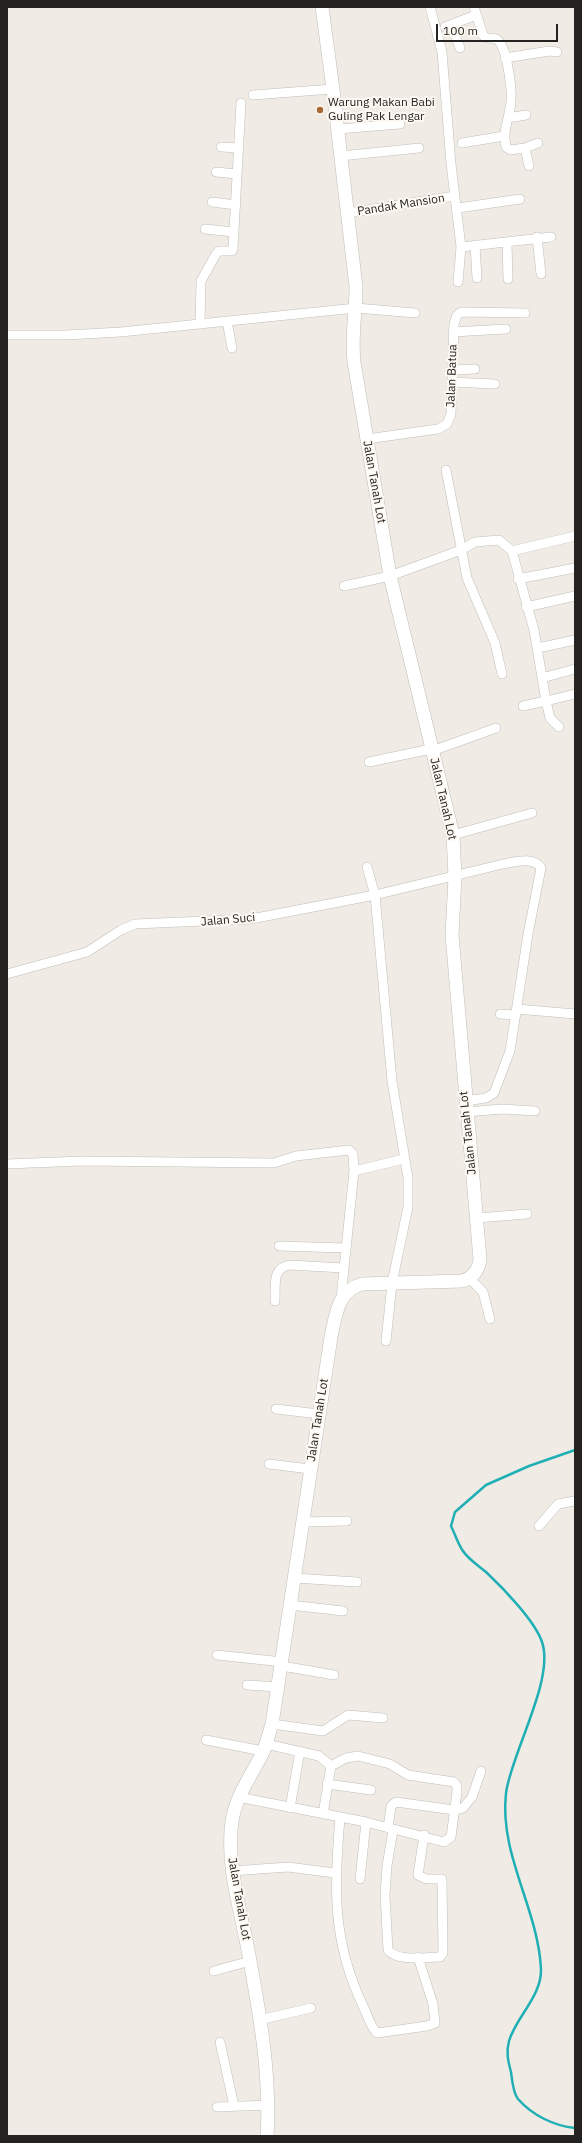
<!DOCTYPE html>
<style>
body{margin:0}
#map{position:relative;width:582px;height:2143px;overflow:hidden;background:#f0ece5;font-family:"IBM Plex Sans",sans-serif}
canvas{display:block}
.frame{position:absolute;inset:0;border:8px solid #252321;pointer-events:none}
.scale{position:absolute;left:436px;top:24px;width:122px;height:18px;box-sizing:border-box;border:2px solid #252321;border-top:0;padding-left:5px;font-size:12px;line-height:14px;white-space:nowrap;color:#252321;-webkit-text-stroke:3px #fdf9f2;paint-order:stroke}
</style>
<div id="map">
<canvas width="582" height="2143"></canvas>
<div class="frame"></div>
<div class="scale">100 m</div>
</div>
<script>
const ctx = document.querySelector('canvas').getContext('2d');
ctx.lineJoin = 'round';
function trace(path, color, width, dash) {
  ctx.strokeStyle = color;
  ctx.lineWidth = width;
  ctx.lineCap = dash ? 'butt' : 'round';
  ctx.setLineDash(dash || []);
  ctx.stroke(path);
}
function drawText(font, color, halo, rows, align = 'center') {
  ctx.font = font + ' "IBM Plex Sans",sans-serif';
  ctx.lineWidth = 4;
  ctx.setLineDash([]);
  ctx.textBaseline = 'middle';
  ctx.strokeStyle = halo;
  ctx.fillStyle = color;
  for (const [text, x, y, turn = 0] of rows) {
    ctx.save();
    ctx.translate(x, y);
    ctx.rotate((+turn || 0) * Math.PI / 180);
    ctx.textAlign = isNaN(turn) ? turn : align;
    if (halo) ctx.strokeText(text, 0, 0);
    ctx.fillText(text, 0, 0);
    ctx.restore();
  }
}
const stream = new Path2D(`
 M575 1450 529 1466 486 1485 455 1512 451 1526C455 1534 458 1544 463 1551 468 1559 479 1566 486 1572 503 1588 535 1621 542 1642 555 1679 511 1754 506 1793 499 1855 538 1908 541 1969 542 1996 516 2017 509 2041 506 2052 508 2061 511 2072 512 2079 513 2093 518 2099 532 2115 554 2126 575 2128`);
const street = new Path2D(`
 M430 7 442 52 451 164 461 247 551 237
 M474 7 483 35 486 38C489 38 493 38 496 39 507 43 512 90 511 101 510 117 502 130 506 147L510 150 525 148 538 143
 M451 25 460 48
 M445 27 476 15
 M505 58 549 51 557 52
 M253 95 333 89
 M508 118 526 115
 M338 129 400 124
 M462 143 504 136
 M221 147 239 148
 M525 148 529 166
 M341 156 419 148
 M216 172 237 174
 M212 202 236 205
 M458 208 520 199
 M348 213 455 196
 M205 229 234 232
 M537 237 541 274
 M507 243 508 279
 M475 245 477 278
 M458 282 461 247
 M227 321 232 348
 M200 323 201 281 216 254 219 251H232L233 249 241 103
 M453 332 506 329
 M7 335H66L121 332 356 308 415 313
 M452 370 475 369
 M452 382 495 384
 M367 439 438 429 447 424 451 414 454 324 457 315 461 312 525 313
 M446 470 467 578 495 643 502 674
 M512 551 575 536
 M518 579 575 568
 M344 586 390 576 461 550 475 542 499 540 512 551 534 630 546 701 575 694
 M526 607 575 596
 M538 648 575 640
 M542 678 575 669
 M523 706 546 701 550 718 559 727
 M432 751 496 728
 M369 762 431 749
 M453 835 532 813
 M367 867 375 895 392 1081 408 1178V1207L392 1283 386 1341
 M7 974 87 952 121 930 135 924 251 919 375 895 503 864C515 862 533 856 541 868L528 934 510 1051 494 1093 486 1098 465 1101
 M517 1009 575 1014
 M500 1014 516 1015
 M466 1112 502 1109 535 1111
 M7 1164 82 1161 274 1163 296 1156 349 1150 353 1154 354 1171 341 1298
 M354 1171 404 1159
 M477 1218 527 1214
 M279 1246 345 1248
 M469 1278 483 1292 490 1319
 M275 1301C276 1286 271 1268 290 1265L343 1268
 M276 1409 319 1414
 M269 1464 310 1469
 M302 1522 347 1521
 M539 1526 558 1504 575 1501
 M294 1578 357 1582
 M290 1605 343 1611
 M217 1655 283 1662
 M282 1666 334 1675
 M247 1685 278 1687
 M272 1724 323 1731 348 1715 383 1718
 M206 1740 263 1751
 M266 1744 319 1756 331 1766
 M327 1784 371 1790
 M238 1797 366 1822 444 1842 451 1837 457 1792V1786L454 1782 408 1775 390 1764 358 1756 346 1758 331 1766
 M290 1808 300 1751
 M323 1814 331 1766
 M340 1818C334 1887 332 1941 363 2006 367 2014 370 2026 377 2033L427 2026 435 2023 433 2004 418 1957
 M388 1828 391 1806 396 1802 454 1810 463 1808 472 1797 481 1771
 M393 1830 387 1866 385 1895 388 1950C397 1962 426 1957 440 1957L443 1953 442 1879H426L418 1875 424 1835
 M232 1871 288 1867 335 1873
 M360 1879 366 1822
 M214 1971 250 1961
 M259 2020 311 2008
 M220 2042 234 2106
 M217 2107 269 2105`);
const secondary = new Path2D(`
 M267 2136C271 2074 259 2010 248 1950 240 1907 226 1865 232 1821 236 1795 252 1775 263 1752 267 1743 269 1733 272 1724L331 1337C336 1315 337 1291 362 1284L462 1281C473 1278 479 1270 480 1259L452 935 455 877 453 835 390 576 354 362C351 336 356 312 356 287L333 89 322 7`);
const markers = [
 [320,110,4,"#ab6a34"]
];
const poiNames = [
 ["Warung Makan Babi",328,103],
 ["Guling Pak Lengar",328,117]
];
const streetNames = [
 ["Pandak Mansion",401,205,-9],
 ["Jalan Batua",452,376,-88],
 ["Jalan Tanah Lot",374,482,80],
 ["Jalan Tanah Lot",443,799,77],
 ["Jalan Suci",228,920,-5],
 ["Jalan Tanah Lot",468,1133,-96],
 ["Jalan Tanah Lot",318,1420,-81],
 ["Jalan Tanah Lot",239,1899,80]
];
trace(stream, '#1fafb4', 2.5);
trace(street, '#c1bdb7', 10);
trace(secondary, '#c1bdb7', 14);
trace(street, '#fff', 9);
trace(secondary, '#fff', 13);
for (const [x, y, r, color] of markers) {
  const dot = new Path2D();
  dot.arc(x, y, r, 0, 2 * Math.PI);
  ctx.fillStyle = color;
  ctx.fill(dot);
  trace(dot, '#fdf9f2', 1.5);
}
drawText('12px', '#252321', '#fdf9f2', poiNames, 'left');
drawText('12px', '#252321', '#fdf9f2', streetNames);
</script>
